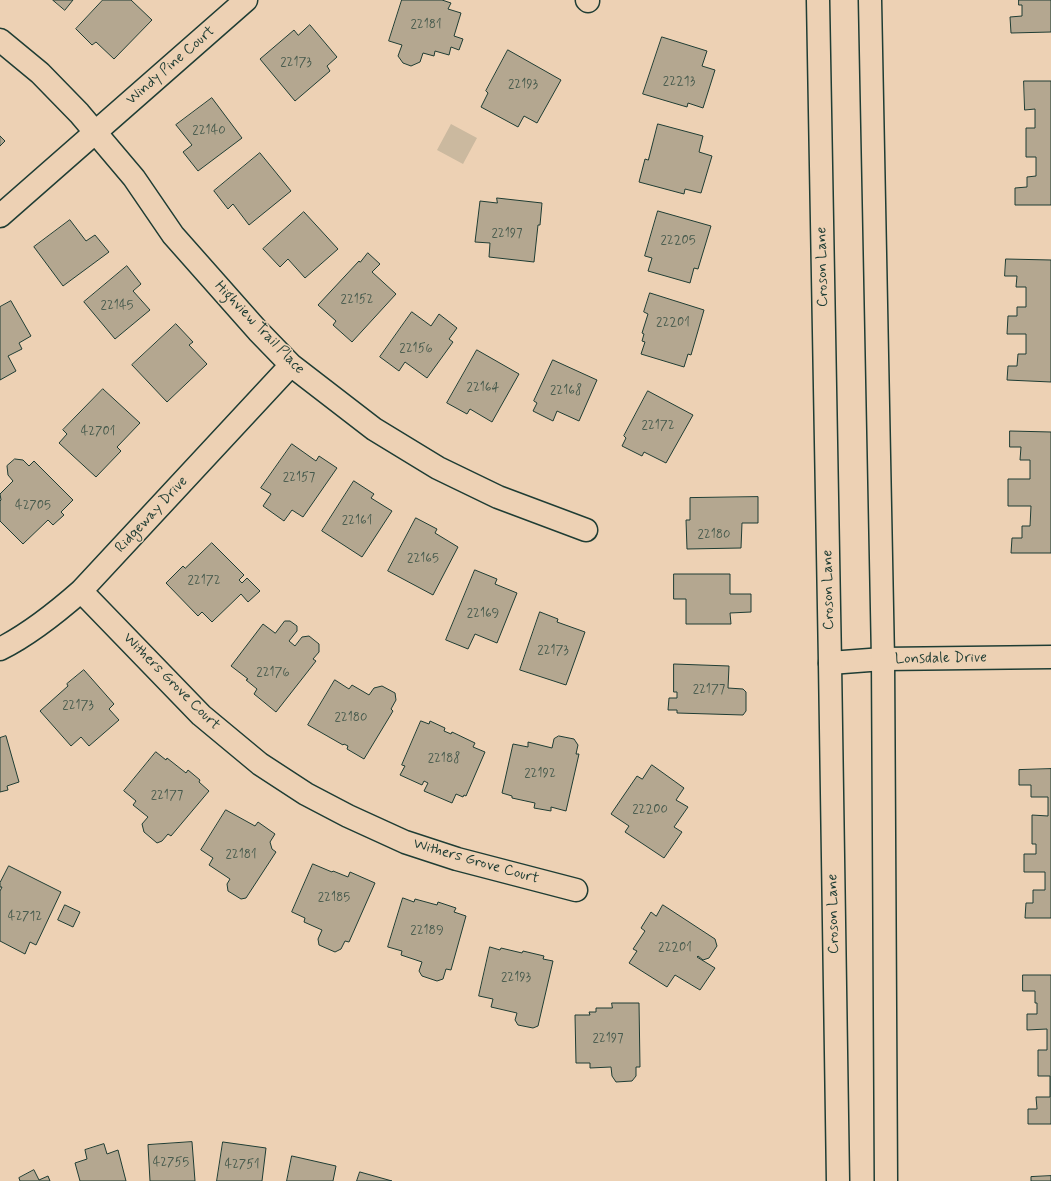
<!DOCTYPE html>
<style>
body{margin:0}
canvas{display:block;background:#edd1b4}
</style>
<canvas width="1051" height="1181"></canvas>
<script>
const ctx = document.querySelector('canvas').getContext('2d');
ctx.lineJoin = 'round';
function paint(path, color) {
  ctx.fillStyle = color;
  ctx.fill(path, 'evenodd');
}
function trace(path, color, width, dash) {
  ctx.strokeStyle = color;
  ctx.lineWidth = width;
  ctx.lineCap = dash ? 'butt' : 'round';
  ctx.setLineDash(dash || []);
  ctx.stroke(path);
}
function drawText(font, color, halo, rows, align = 'center') {
  ctx.font = font + ' Mynerve,sans-serif';
  ctx.lineWidth = 3;
  ctx.setLineDash([]);
  ctx.textBaseline = 'middle';
  ctx.strokeStyle = halo;
  ctx.fillStyle = color;
  for (const [text, x, y, turn = 0] of rows) {
    ctx.save();
    ctx.translate(x, y);
    ctx.rotate((+turn || 0) * Math.PI / 180);
    ctx.textAlign = isNaN(turn) ? turn : align;
    if (halo) ctx.strokeText(text, 0, 0);
    ctx.fillText(text, 0, 0);
    ctx.restore();
  }
}
const green = new Path2D(`
 M451 124 477 138 463 164 437 150Z`);
const building = new Path2D(`
 M53 0H73L65 10Z
 M103 0H131L152 20 114 59 96 42 92 45 76 29Z
 M402 0H442L451 3 448 9 461 13 454 36 463 39 459 50 451 47 449 55 435 51 434 56 423 53 420 62 411 66 403 63 398 56 402 45 389 41Z
 M1019 0H1051V32L1011 33 1010 17 1022 16V5H1019Z
 M310 25 337 57 327 66 330 71 295 101 260 59 294 30 298 35Z
 M662 37 707 51 702 66 715 70 703 108 688 103 687 107 643 94Z
 M508 50 561 80 537 123 524 116 518 127 481 107 488 93 486 91Z
 M1024 81H1051V205H1015V188L1027 187V177L1036 176V157H1026V128H1035V109L1025 110Z
 M212 98 242 138 198 171 183 152 192 145 176 125Z
 M658 124 703 136 699 152 712 156 701 193 685 189 684 194 639 182 645 159 648 160Z
 M0 136 5 141 0 146Z
 M260 153 291 191 249 225 233 204 228 209 214 191Z
 M497 198 542 203 540 225H538L534 262 489 257 490 243 475 242 480 201 497 203Z
 M658 211 711 226 698 269 694 268 690 283 648 271 652 258 645 256Z
 M304 212 338 249 305 278 288 259 280 267 263 249Z
 M70 220 86 241 95 235 109 252 63 286 34 247Z
 M368 253 380 264 372 272 396 294 352 342 333 325 336 321 318 305 359 261 360 262Z
 M1006 259 1051 260V382L1007 380 1008 366H1017L1018 354H1026V334H1007L1008 316H1017V307H1026V287H1016L1017 276H1005Z
 M127 266 141 284 133 291 150 310 115 339 84 302Z
 M650 293 704 310 691 355 688 354 684 367 641 354 645 342 642 341 644 334 642 333 648 314 644 312Z
 M11 301 31 336 19 343 22 349 8 356 16 371 0 380V307Z
 M412 312 431 326 439 314 457 328 449 339 453 342 427 378 405 362 399 371 380 357Z
 M176 324 193 342 189 345 207 364 167 402 132 365Z
 M477 350 519 374 492 422 470 409 467 414 447 403Z
 M553 360 597 380 579 421 557 411 553 421 533 411 537 403 534 401Z
 M103 389 140 423 117 447 121 451 96 477 59 443 67 434 63 430Z
 M648 391 693 415 666 463 644 452 642 456 622 446 626 438 624 436Z
 M1010 431 1051 432V553H1011L1012 538H1022V526H1030L1031 506H1008V479H1030V460H1020L1021 447H1010Z
 M292 444 316 461 319 456 337 468 303 517 292 510 284 521 263 506 271 494 261 488Z
 M15 459 23 460 29 466 34 461 73 500 61 512 64 515 53 525 48 520 23 544 0 521V501L1 500 0 494 13 481 8 475 7 466Z
 M354 481 374 494 371 498 392 511 362 557 322 531Z
 M758 497V523H742L741 548 687 549 686 520H690V498Z
 M416 518 437 529 435 533 458 547 433 595 388 571Z
 M212 543 244 575 239 580 242 583 247 578 260 591 248 602 241 594 212 622 202 612 198 616 166 583 183 566 185 568Z
 M475 570 497 579 495 584 517 593 497 643 475 634 468 649 446 640Z
 M674 574H730V594H751V612L730 613 731 624H686V599H674Z
 M540 612 558 619 557 622 585 632 566 685 520 670Z
 M285 621H290L297 626V631L289 641 295 646 302 637 309 636 319 644V652L313 659 316 661 276 712 254 694 257 689 246 680 248 679 231 666 263 624 275 633Z
 M674 664 729 666 728 688 743 689 746 692V711L743 715 677 713V710H668L669 698H677V692H674Z
 M84 670 114 704 109 709 119 720 89 746 81 737 71 746 40 711 68 686 67 684Z
 M335 680 349 689 352 685 369 695 374 688 382 686 395 693 396 700 391 709 393 711 364 759 347 749 348 746 344 744 343 745 308 725Z
 M421 721 429 724 430 721 445 728 444 731 451 734 452 732 475 743 473 747 485 752 466 796 464 795 463 797 456 794 452 803 424 791 428 783 424 781 422 785 400 775 405 766 402 765Z
 M6 736 19 782 7 786 8 790 0 792V738Z
 M559 736 574 739 578 745 576 754H579L566 811 551 807V811L534 808 535 803 512 798V796L502 793 513 744 528 747V742L552 748 554 739Z
 M156 752 166 760 167 758 186 773 188 770 200 780 199 782 209 791 171 836 168 834 162 841 157 843 144 832 142 824 148 817 133 805 136 801 124 791Z
 M652 765 684 788 676 800 688 807 674 827 682 832 664 858 625 832 629 826 611 814 637 776 642 779Z
 M1051 769V918H1025L1026 903H1033V890H1045V872H1024V854H1036V844H1032V815L1048 816V797H1031V785H1019V770Z
 M226 810 255 826 258 822 275 834 270 842 272 849 276 852 246 898 241 899 228 891 227 884 230 879 209 865 213 858 201 850Z
 M313 864 332 872 333 871 348 877 350 872 375 883 349 942 345 941 341 949 335 952 319 945 318 939 322 930 304 922 305 918 292 912Z
 M9 866 61 892 36 945 30 942 25 954 0 941V891L2 887H0V883Z
 M403 898 414 902 415 899 437 905 438 902 456 908 454 912 466 916 451 970 446 969 443 979 437 981 422 976 419 971 422 962 401 955 402 951 388 947Z
 M65 905 80 912 73 927 58 920Z
 M663 905 715 939 717 946 709 958 703 960 698 956 697 957 715 968 700 990 675 975 667 987 629 963 637 951 633 949 645 931 641 928 651 912 656 916Z
 M490 947 500 950 501 948 522 953 523 951 544 956 543 959 553 961 538 1026 533 1028 518 1025 515 1020 517 1013 491 1007 493 999 479 996Z
 M1023 975H1051V1124H1028V1109H1037L1036 1097H1050V1076H1038V1050H1047V1029L1027 1030V1014H1037V1003H1035V991H1023Z
 M612 1003H639L640 1067H636V1076L632 1081 616 1082 612 1076 611 1067 590 1068V1063H576L575 1015H590L589 1012H596V1008H612Z
 M192 1142 195 1181H150L148 1145Z
 M223 1142 266 1148 262 1181H217Z
 M104 1144 107 1154 118 1150 126 1181H80L75 1163 87 1159 85 1150Z
 M292 1156 336 1166 333 1181H287Z
 M34 1170 39 1180 48 1176 50 1181H20L19 1178Z
 M360 1172 392 1181H357Z
 M1051 1176V1181H1031V1177Z`);
const minor = new Path2D(`
 M587 0 588 1
 M0 40 40 73 79 113 134 178 173 235 258 331 291 365 374 429 438 468 498 497 586 530
 M0 216 246 0
 M81 591 201 715 260 764 306 794 348 816 405 842 457 859 576 890
 M0 649C30 634 56 613 81 591L291 365
 M830 663 883 659 1051 657`);
const major = new Path2D(`
 M818 0 830 663 838 1181
 M870 0 883 659 886 1181`);
const numberNames = [
 ["22181",426,25],
 ["22173",296,63],
 ["22213",679,82],
 ["22193",523,85],
 ["22140",209,131],
 ["22197",507,234],
 ["22205",678,241],
 ["22152",357,300],
 ["22145",117,306],
 ["22201",673,323],
 ["22156",416,349],
 ["22164",483,388],
 ["22168",566,391],
 ["22172",658,426],
 ["42701",98,432],
 ["22157",299,478],
 ["42705",33,506],
 ["22161",357,521],
 ["22180",714,535],
 ["22165",423,559],
 ["22172",204,581],
 ["22169",483,614],
 ["22173",553,651],
 ["22176",273,673],
 ["22177",709,690],
 ["22173",78,706],
 ["22180",351,718],
 ["22188",444,759],
 ["22192",540,774],
 ["22177",167,796],
 ["22200",650,810],
 ["22181",241,855],
 ["22185",334,898],
 ["42712",25,917],
 ["22189",427,931],
 ["22201",675,948],
 ["22193",516,978],
 ["22197",608,1039],
 ["42755",171,1163],
 ["42751",242,1165]
];
const streetNames = [
 ["Windy Pine Court",171,66,-41],
 ["Croson Lane",823,267,-91],
 ["Highview Trail Place",259,328,46],
 ["Ridgeway Drive",152,515,-47],
 ["Croson Lane",829,590,-91],
 ["Lonsdale Drive",941,659,-1],
 ["Withers Grove Court",171,682,45],
 ["Withers Grove Court",476,862,16],
 ["Croson Lane",834,914,-91]
];
paint(green, '#cbb99f');
paint(building, '#b4a790');
trace(building, '#1f3d34', 1);
trace(minor, '#1f3d34', 25);
trace(major, '#1f3d34', 25);
trace(minor, '#edd1b4', 22);
trace(major, '#edd1b4', 22);
drawText('13px', '#44584b', null, numberNames);
drawText('15px', '#1f3d34', '#edd1b4', streetNames);
</script>
